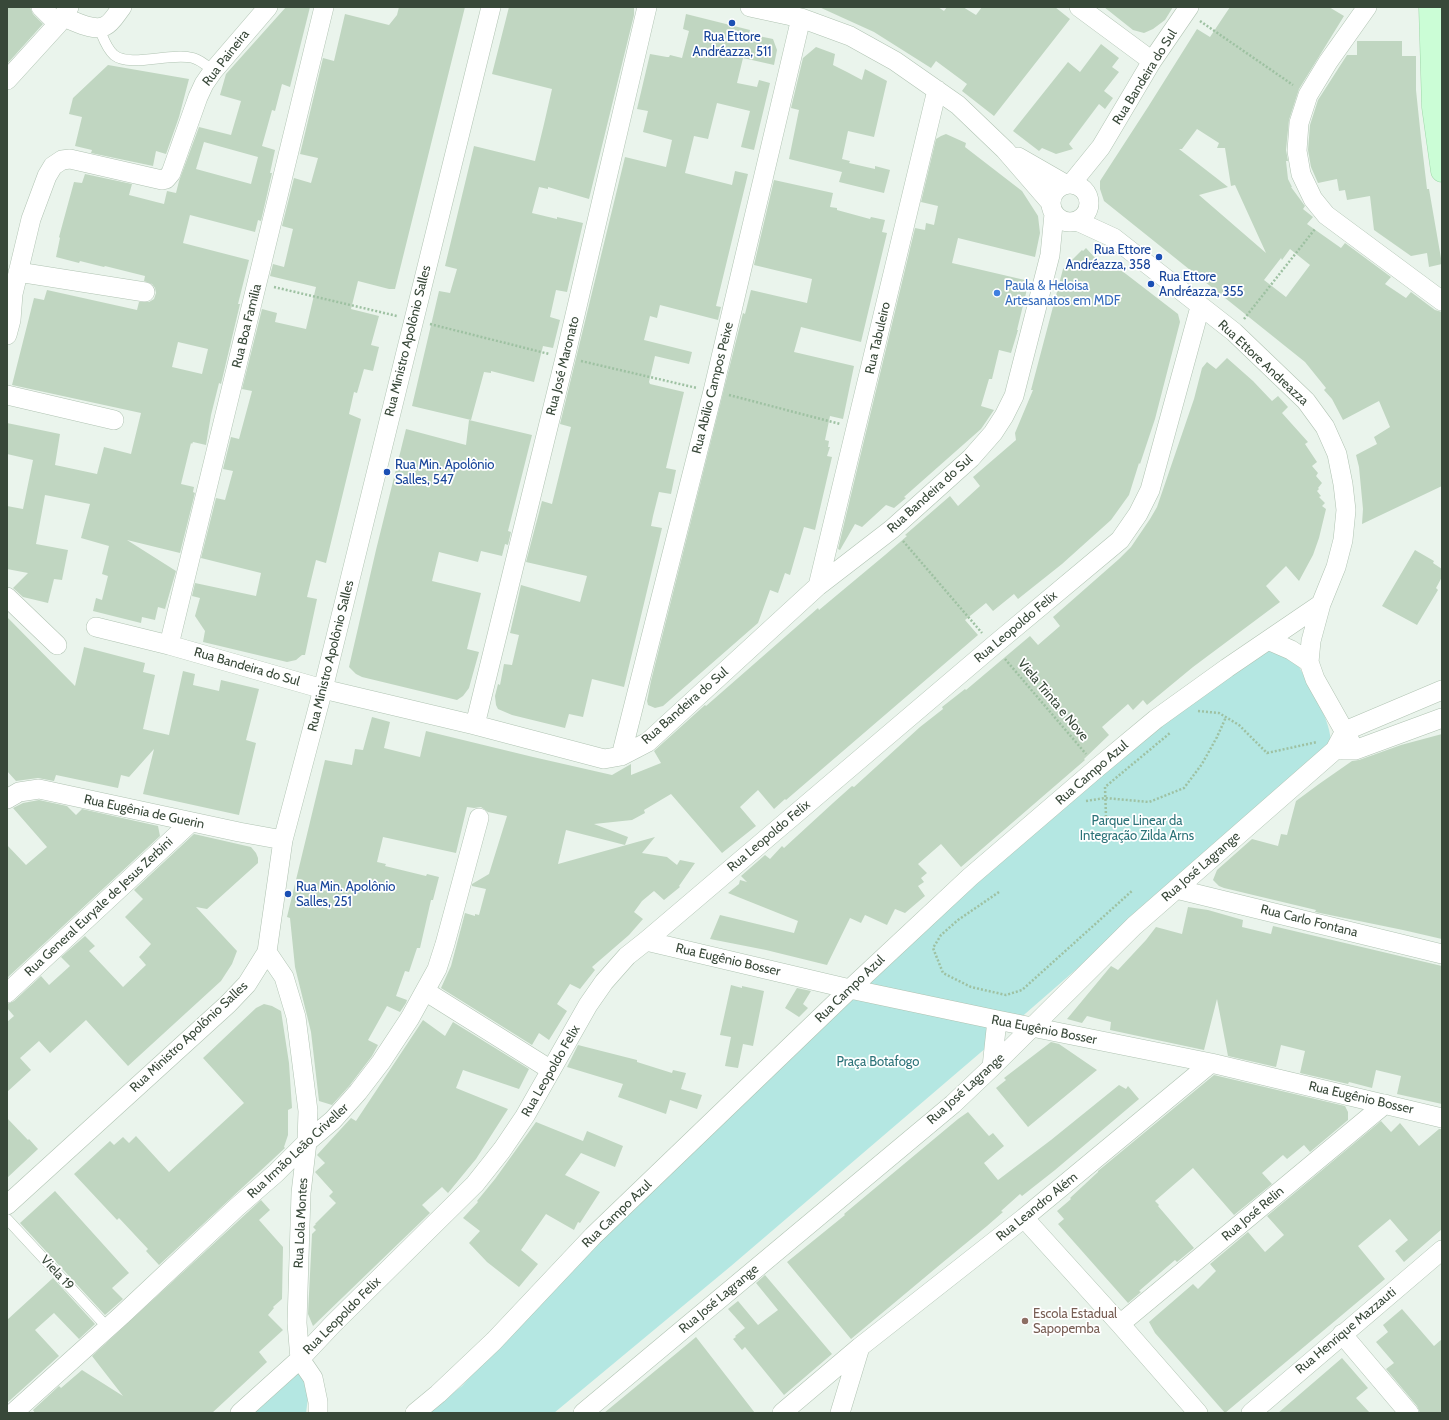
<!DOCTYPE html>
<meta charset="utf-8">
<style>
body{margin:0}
#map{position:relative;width:1449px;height:1420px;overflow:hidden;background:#eaf4ec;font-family:Cabin,sans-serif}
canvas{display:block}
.frame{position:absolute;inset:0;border:8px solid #384839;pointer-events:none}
</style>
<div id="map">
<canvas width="1449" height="1420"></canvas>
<div class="frame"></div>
</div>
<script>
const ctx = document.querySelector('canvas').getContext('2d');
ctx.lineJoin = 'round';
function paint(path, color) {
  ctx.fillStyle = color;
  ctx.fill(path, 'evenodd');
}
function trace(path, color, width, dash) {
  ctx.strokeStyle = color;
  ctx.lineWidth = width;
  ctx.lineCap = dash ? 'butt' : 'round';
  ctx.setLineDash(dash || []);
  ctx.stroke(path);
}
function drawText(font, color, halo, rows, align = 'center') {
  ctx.font = font + ' Cabin,sans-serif';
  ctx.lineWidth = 3.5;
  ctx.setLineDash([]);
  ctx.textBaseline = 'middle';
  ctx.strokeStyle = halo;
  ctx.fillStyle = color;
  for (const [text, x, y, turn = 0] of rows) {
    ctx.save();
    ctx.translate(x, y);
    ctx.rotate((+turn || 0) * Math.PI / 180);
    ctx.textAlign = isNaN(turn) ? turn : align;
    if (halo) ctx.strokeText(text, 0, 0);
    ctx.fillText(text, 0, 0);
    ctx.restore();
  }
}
const green = new Path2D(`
 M1268 649 1292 655C1302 672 1335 725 1330 744 1329 746 1327 749 1326 752L987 1047 731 1266 554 1413H426L462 1386 568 1266 895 952 1179 708Z
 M297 1371 302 1373 308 1398 306 1413H248Z`);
const building = new Path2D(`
 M7 7H30L33 14 43 24 7 64Z
 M286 7H310L290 87 282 84 275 111 272 110 262 146 275 150 270 173H272L261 221 258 220 255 232 190 215 183 243 249 260 238 304H240L221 384 219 383 211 415 206 445 193 442 192 444 191 443 181 484 194 487 193 492 195 493 180 553 127 540 176 571 165 609 158 607 155 620 142 617 141 623 93 611 96 598 102 600 108 576 102 574 109 546 81 538 90 504 45 495 36 544 68 550 62 580 54 579 48 603 23 597 13 588 28 573 7 569V506L23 509 33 460 7 454V423L60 434 55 465 97 474 104 447 131 454 141 413 12 385 34 298 44 300 47 290 137 310 139 302H149L154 299 156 293 155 288 152 284 144 281 145 276 105 266 104 267 80 261 79 263 56 257 60 238 59 237 74 182 82 183 85 174 132 184 129 195 164 204 167 191 176 193 179 181 199 127 231 135 241 101 220 95 226 74ZM204 142 258 157 251 184 196 169ZM178 342 208 349 202 374 172 367Z
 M399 7H465L395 289H389L358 281 351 309 379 316 371 345 379 347 373 371 364 369 357 393 354 392 349 414 361 419 326 563 316 560 307 597 317 599 305 655H302L296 660 287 662 203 642 205 631 195 616 200 598 192 596 195 583 256 596 261 573 201 558 216 498 225 500 233 471 223 469 231 437 239 439 252 391 242 389 262 309 277 313 275 322 306 329 316 287 270 276 273 264 284 267 293 229 282 226 294 178 311 183 318 158 300 154 323 58 334 61 345 14 389 25 397 15Z
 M509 7H634V15L589 199 548 187V189L539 187 532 213 557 219V217L583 223 567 292 556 290 550 317 560 320 553 348 543 346 534 382 491 371V373L484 372 471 420 412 406 439 291 450 293 457 269 445 266 474 146 535 161 544 124 552 89 492 74Z
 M819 7H938L944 11 947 7H963L976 15 982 7H1055L1070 19 994 116 962 91 967 84 936 61 931 68 874 32Z
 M1104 7H1173L1165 20 1153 29 1144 33 1133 30Z
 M1230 7H1329L1344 16 1299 89 1289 120 1286 150 1288 161H1286L1288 179 1292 187H1291L1305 206 1303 209 1313 217 1307 224 1341 248 1345 243 1391 277 1385 284 1406 298 1411 292 1435 310 1442 312V486L1362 524 1363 509 1359 467 1356 455 1377 444 1374 437 1390 427 1379 401 1343 420 1332 399 1324 390 1326 388 1305 362 1104 201 1100 189V181L1148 107 1197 29 1210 37ZM1197 129 1219 143 1217 148H1225L1231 186 1235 185 1266 253 1199 195 1228 187 1179 149H1182ZM1290 249 1310 265 1286 297 1264 280 1281 258 1282 260Z
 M686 14 750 30 749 34 773 39 777 50 774 65 743 58 737 83 757 87 759 80 770 83 754 150 741 147 750 111 717 103 708 139 694 136 685 173 732 185 735 171 748 174 716 306 721 307 718 320 660 305 657 318 650 316 644 340 692 352 689 364 655 356 649 382 650 384 684 392 666 468 676 470 671 494 659 492 653 516 651 526 662 528 624 687 592 679 583 717 569 714 565 728 512 715 498 709 496 705 495 696 498 684 500 685 504 664 512 665 519 635 510 633 521 585 580 602 587 576 526 562 542 501 552 504 571 427 560 424 625 157 666 167 672 140 643 132 648 111 637 109 650 54 667 57H669L670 55 682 58 689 31 683 29Z
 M1357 41H1402V56H1416V90L1421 138 1427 189H1429L1442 264 1429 267 1427 253 1411 256 1374 230 1370 196 1347 200 1345 190 1339 191 1337 179 1318 183 1311 167 1308 150 1310 125 1318 100 1347 55H1357Z
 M1101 44 1119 58 1112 67 1119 72 1104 91 1113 98 1105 109 1099 104 1069 144 1073 149 1056 154 1042 148 1039 151 1013 131 1068 62 1080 72Z
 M816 47 835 54 833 65 847 72 862 80 865 69 887 81 874 137 848 131 842 159 850 161 849 163 875 169V166L890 170 884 193 839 182 842 172 789 159 799 110 791 108 803 58Z
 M108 65 189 79 179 117 166 154 156 151 153 166 91 153 92 150 75 146 82 117 69 114 73 98Z
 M946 134 966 143 965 147 1022 191 1038 216 1040 233 1035 257 958 238 952 263 1029 281 1017 330H1018L1011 353 999 350 992 379H989L981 406 994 410 981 429 904 497 906 498 894 508 886 505 862 527 855 524 840 550 838 549 915 228 925 230 926 223 934 225 938 206 921 202 936 139 941 136Z
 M774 180 833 193 830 207 837 208V210L870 219 871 217 885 220 882 232 887 233 861 342 801 327 794 352 854 366 843 419 830 416 825 440 829 441 828 447H830L827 456 832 457 815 530 804 527 790 575 785 573 778 593 770 590 758 623 663 706 655 708 648 705 647 701 651 681 743 313 745 314 751 290 807 303 812 279 754 265Z
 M1086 248 1107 271 1113 264 1178 314 1180 322 1155 419 1140 464 1139 463 1129 495 1111 520 1062 564 1018 599 1014 594 993 611 986 603 965 620 978 635 786 800 785 799 774 809 758 790 740 807 756 826 722 853 671 794 644 810 645 813 632 820 594 824 628 837 625 845 566 830 558 864 655 837 642 853 667 857 677 865 680 860 695 863 679 886 680 887 664 900 654 891 642 901 634 912 643 919 629 935 592 967 595 970 580 989 570 984 557 1004 567 1011 549 1040 539 1033 532 1045 441 988 451 966 465 913 475 916V914L479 915 486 889 472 886V884L489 874 507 816 488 812 481 807 474 808 467 807 456 853 383 837 377 862 386 864 385 866 426 876 427 874 439 877 433 900H431L420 948H417L409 972 405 971 396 996 407 1000 406 1003 400 1012 387 1006 368 1040 378 1045 372 1056 350 1085 332 1105 319 1101 311 1032 295 967 290 918 287 917 325 760 352 765 355 749 363 750 372 717 390 722 384 748 420 757 426 731 533 757 612 775 631 764V775L661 763 654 751 705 705 706 706 818 608 819 610 885 555 907 536 905 535 950 496 958 506 980 486 973 477 1016 440 1015 433 1033 390H1031L1063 269 1082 250 1083 251Z
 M1227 358 1253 381 1272 401 1278 396 1288 407 1282 413 1308 442 1305 444 1317 462 1312 466 1318 473 1316 476 1322 483 1318 488 1319 489 1317 491 1321 496 1319 497 1325 503 1322 506 1326 509 1319 538 1313 555 1299 581 1286 566 1266 586 1280 602 1193 667 1147 705 1143 700 1133 710 1128 704 1102 727 1109 735 1084 759 1085 760 961 867 941 844 918 864 927 873 921 878 924 882 918 886 925 896 905 913 895 909 887 925 865 915 861 923 850 918 827 965 766 950 710 939 720 915 794 933 798 921 728 893 739 884 740 880 747 882 741 876 765 855 770 859 782 846 784 848 833 803 852 786 854 787 920 727 943 709 942 707 965 689 966 690 1030 636 1038 645 1060 626 1053 617 1119 559 1131 547 1150 519 1157 507 1194 399 1202 368 1207 362 1216 369Z
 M469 420 532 435 508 531 511 532 508 545 505 544 502 556 481 551 478 562 439 552 432 581 481 593 467 649 479 652 469 688 463 696 457 700 362 677 356 674 349 667 376 550 406 429 466 445Z
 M1415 550 1434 561 1433 563 1442 569V577L1436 588 1438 590 1417 625 1382 606Z
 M7 617 75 686 84 647 145 663 143 672 155 675 143 729 169 735 183 671 195 674 193 685 219 691 221 680 259 689 246 740 256 743 239 815 143 794 154 749 129 777 121 775 118 788 56 775 54 781 38 778 16 781 7 771Z
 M1442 734V939L1403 930 1315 912 1316 910 1224 888 1219 886 1213 880 1217 870 1252 839 1278 846 1281 834 1287 835 1296 801 1319 784 1352 761 1359 760 1401 745Z
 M39 800 67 806 76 815 82 809 158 826 160 836 7 978V845L26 865 47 847 13 808 23 803Z
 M194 834 251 847 256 853 258 858V863L207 909 196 907 237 951 232 964 221 981 128 1066 86 1020 50 1053 39 1041 20 1058 31 1070 7 1092V1022L14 1016 7 1008V1004L14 1001 41 976 49 985 70 966 61 957 85 936 95 946 89 951 123 987 146 965 139 957 151 944 125 917 143 899 134 890Z
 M1188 907 1208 910 1243 920 1242 927 1271 934 1273 926 1442 966V1104L1397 1094 1401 1076 1376 1070 1372 1088 1349 1082 1348 1084 1300 1073 1305 1051 1281 1045 1276 1067 1228 1056 1217 999 1204 1050 1110 1030 1111 1022 1087 1016 1082 1023 1067 1019 1111 966 1118 970 1146 940 1156 927 1182 934Z
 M731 985 742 988V986L764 991 753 1046 743 1044 738 1068 725 1066 731 1037 720 1035Z
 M797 988 811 991 803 1004 808 1008 799 1017 785 1008Z
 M264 1004 272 1006 281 1011 289 1063 292 1108 288 1110V1135L284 1147 285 1148 159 1265 146 1251 148 1249 119 1218 117 1220 74 1174 110 1141 114 1145 123 1137 129 1143 136 1136 169 1172 244 1103 203 1058 256 1008Z
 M423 1020 445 1036 453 1022 529 1069 519 1089 463 1070 456 1088 508 1109 476 1159 448 1193 442 1187 422 1205 430 1213 313 1326 308 1314 312 1234 316 1230 313 1227 316 1224H315L336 1203 329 1196 333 1192 315 1172 325 1163 317 1155 351 1118 356 1121Z
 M1051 1042 1059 1044 1097 1070 1028 1127 996 1088 1006 1080 1004 1078Z
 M578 1045 637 1060V1062L672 1073 673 1070 686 1073 681 1089 702 1095 697 1109 670 1100 666 1114 618 1097 623 1084 567 1067Z
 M1214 1075 1345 1106 1348 1112V1120L1310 1152 1304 1145 1287 1159 1283 1155 1262 1173 1272 1184 1234 1215 1193 1168 1155 1201 1159 1205 1158 1206 1194 1248 1177 1262 1175 1260 1139 1291 1141 1292 1128 1303 1058 1224 1064 1219 1057 1211 1071 1199 1070 1198 1098 1172V1171Z
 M1119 1085 1126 1089 1128 1086 1139 1099 1055 1170 1022 1196 1020 1194 1001 1211 1003 1212 987 1226 942 1263 851 1339 787 1262 845 1215 844 1214 958 1119 968 1112 989 1136 993 1133 1004 1146 984 1163 998 1180 1051 1140Z
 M7 1118 28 1140 29 1139 38 1149 7 1178Z
 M1381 1121 1391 1132 1400 1123 1419 1146 1439 1129H1442V1229L1404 1262 1395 1251 1408 1240 1390 1219 1358 1246 1385 1279 1225 1413 1155 1333 1149 1322 1193 1284 1198 1289 1216 1271 1210 1264 1248 1232 1265 1252 1284 1235 1267 1216Z
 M536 1122 583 1141 587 1131 623 1146 615 1167 581 1153 565 1175 600 1192 580 1223 578 1222 574 1230 546 1214 521 1250 538 1264 519 1287 487 1262 469 1243 480 1231 463 1218 478 1202 477 1201 495 1179Z
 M55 1191 129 1273 112 1288 123 1299 105 1315 20 1223Z
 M261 1200 270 1210 259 1220 283 1247 282 1299 273 1307 274 1308 268 1315 283 1330 259 1352 267 1362 212 1413H35L33 1410 59 1386 61 1388 82 1370 123 1396 92 1356Z
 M765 1275 832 1354 784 1395 745 1347 742 1350 733 1339 736 1337 735 1336 745 1328 728 1309 738 1301 758 1325 778 1310 756 1283Z
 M53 1278 95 1324 79 1339 54 1313 35 1330 59 1356 7 1403V1320Z
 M1402 1309 1434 1346 1442 1339V1413H1420L1417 1406 1386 1369 1394 1363 1376 1342 1388 1332 1383 1325Z
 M696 1337 755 1413H604L678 1352Z
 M1342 1358 1368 1388 1356 1398 1370 1413H1278Z`);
const path = new Path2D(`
 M1200 21 1293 85
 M274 287 397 316
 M1244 319 1315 229
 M430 324 549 354
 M581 361 697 388
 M729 395 840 424
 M903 541 982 633
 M1005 659 1086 754
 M1198 711 1219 713 1239 725 1267 753 1317 742
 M1086 801 1105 798 1149 802 1184 788 1202 764 1217 737 1226 717
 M1106 817 1105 787 1170 733
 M999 892 958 920 941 935 933 948 943 973 971 987 1006 995 1022 990 1133 890`);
const lane = new Path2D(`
 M99 28C103 37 106 48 114 55 130 68 171 52 193 58 201 60 207 66 213 71
 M7 1219 108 1328`);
const street = new Path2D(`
 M41 7 58 24
 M750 7 801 18 850 36 895 61 958 105 1005 150 1050 202
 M1079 7 1152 61
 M1367 7 1328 62 1308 95 1299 123 1297 151 1301 174 1313 199 1326 215 1442 301
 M63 17C75 21 93 32 105 26 112 23 117 13 122 7
 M7 80 58 24 69 7
 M1018 157 1065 184
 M1051 203a19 19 0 1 1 38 0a19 19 0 1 1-38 0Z
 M1071 184 1101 147 1152 61 1189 7
 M1077 221 1114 238 1234 332 1306 401 1325 427 1337 454 1343 484 1346 510 1343 540 1336 567 1321 604 1311 641 1309 662 1315 679 1355 750
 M18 272 145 292
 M7 335 11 320 13 294 31 219 47 176 53 166 62 160 70 159 162 180 166 179 171 173 198 97 204 84 213 71 268 7
 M7 395 114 420
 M818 586 937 90
 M7 597 57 645
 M96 627 169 645 323 689 475 725 604 759 621 756 648 742 818 586 892 529 971 458 993 433 1004 416 1014 396 1050 255 1054 214
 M1268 640 1291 650 1309 662
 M169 645 324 7
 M475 725 565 358 647 7
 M1343 750H1355L1442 718
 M621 756 713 391 801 18
 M7 799 19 792 39 789 239 832 283 840
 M1176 889 1442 954
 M646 941 850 989 997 1020 1211 1063 1442 1118
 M267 952 284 977 296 1017 308 1111 307 1142 301 1193 297 1323 300 1359 313 1378 318 1402V1413
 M425 991 551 1070
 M7 993 191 822
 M992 1067 997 1020
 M7 1205 228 1004 247 984 267 952 283 840 323 689 491 7
 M1024 1218 1120 1324 1198 1413
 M1120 1324 1385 1104
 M1342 1334 1409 1413
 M13 1413 122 1315 237 1207 276 1173 307 1142 333 1120 358 1092 381 1062 410 1018 437 969 445 944 479 818
 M240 1413 300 1359 333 1324 475 1184 502 1150 525 1116 588 1005 604 982 627 956 646 941 993 646 1120 540 1138 514 1150 490 1200 307
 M415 1413 438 1394 494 1341 593 1236 850 989 970 877 1097 768 1156 719 1227 668 1321 604
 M583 1413 953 1104 992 1067 1134 926 1335 750 1345 731 1442 690
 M782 1413 860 1347 1024 1218 1211 1063
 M840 1413 860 1347
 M1251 1413 1442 1250`);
const secondary = new Path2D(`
 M1430 7 1433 107 1442 171`);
const markers = [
 [732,23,4,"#1a4fb4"],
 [1159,257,4,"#1a4fb4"],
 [1151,284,4,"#1a4fb4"],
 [997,293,4,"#3f7fe0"],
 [387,472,4,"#1a4fb4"],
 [288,894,4,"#1a4fb4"],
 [1025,1321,4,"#8d6e63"]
];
const transitNames = [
 ["Rua Ettore",732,37,"center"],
 ["Andréazza, 511",732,52,"center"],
 ["Rua Ettore",1151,250,"right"],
 ["Andréazza, 358",1151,265,"right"],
 ["Rua Ettore",1159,277],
 ["Andréazza, 355",1159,292],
 ["Rua Min. Apolônio",395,465],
 ["Salles, 547",395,480],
 ["Rua Min. Apolônio",296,887],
 ["Salles, 251",296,902]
];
const streetNames = [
 ["Rua Paineira",226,58,-52],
 ["Rua Bandeira do Sul",1145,77,-58],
 ["Rua Boa Família",247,326,-76],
 ["Rua Tabuleiro",878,338,-77],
 ["Rua Ministro Apolônio Salles",408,341,-76],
 ["Rua Ettore Andreazza",1263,363,43],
 ["Rua José Maronato",563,366,-76],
 ["Rua Abílio Campos Peixe",713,388,-76],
 ["Rua Bandeira do Sul",930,494,-42],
 ["Rua Leopoldo Felix",1016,627,-40],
 ["Rua Ministro Apolônio Salles",331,656,-76],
 ["Rua Bandeira do Sul",247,667,16],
 ["Viela Trinta e Nove",1053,700,50],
 ["Rua Bandeira do Sul",685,706,-41],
 ["Rua Campo Azul",1092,773,-41],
 ["Rua Eugênia de Guerin",144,812,12],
 ["Rua Leopoldo Felix",769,836,-40],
 ["Rua José Lagrange",1201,867,-41],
 ["Rua General Euryale de Jesus Zerbini",99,907,-43],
 ["Rua Carlo Fontana",1309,921,14],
 ["Rua Eugênio Bosser",728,960,13],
 ["Rua Campo Azul",850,989,-44],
 ["Rua Eugênio Bosser",1044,1030,11],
 ["Rua Ministro Apolônio Salles",189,1037,-43],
 ["Rua Leopoldo Felix",551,1071,-60],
 ["Rua José Lagrange",966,1089,-42],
 ["Rua Eugênio Bosser",1361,1098,13],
 ["Rua Irmão Leão Criveller",298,1151,-43],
 ["Rua Leandro Além",1037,1207,-39],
 ["Rua Campo Azul",617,1214,-44],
 ["Rua José Relin",1253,1214,-40],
 ["Rua Lola Montes",301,1223,-87],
 ["Viela 19",57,1273,47],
 ["Rua José Lagrange",719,1299,-40],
 ["Rua Leopoldo Felix",342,1316,-45],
 ["Rua Henrique Mazzauti",1346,1331,-40]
];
const shopNames = [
 ["Paula & Heloisa",1005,286],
 ["Artesanatos em MDF",1005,301]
];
const parkNames = [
 ["Parque Linear da",1137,821],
 ["Integração Zilda Arns",1137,836],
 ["Praça Botafogo",878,1062]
];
const educationNames = [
 ["Escola Estadual",1033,1314],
 ["Sapopemba",1033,1329]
];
paint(green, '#b4e7e2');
paint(building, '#c0d6c1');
trace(lane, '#b0c3b2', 11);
trace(street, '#b0c3b2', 20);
trace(secondary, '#9ed6a8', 23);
trace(path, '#9ec1a2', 2.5, [2, 2]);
trace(lane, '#fff', 10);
trace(street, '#fff', 19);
trace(secondary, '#cbfdd6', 22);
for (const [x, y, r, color] of markers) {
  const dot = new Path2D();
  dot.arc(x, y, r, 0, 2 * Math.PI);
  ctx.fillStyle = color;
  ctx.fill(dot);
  trace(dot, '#fff', 1.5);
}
drawText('13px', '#164399', '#fff', transitNames, 'left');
drawText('13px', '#384839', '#fff', streetNames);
drawText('13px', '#366cbe', '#fff', shopNames, 'left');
drawText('13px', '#2c7379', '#fff', parkNames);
drawText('13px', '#785e54', '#fff', educationNames, 'left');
</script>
